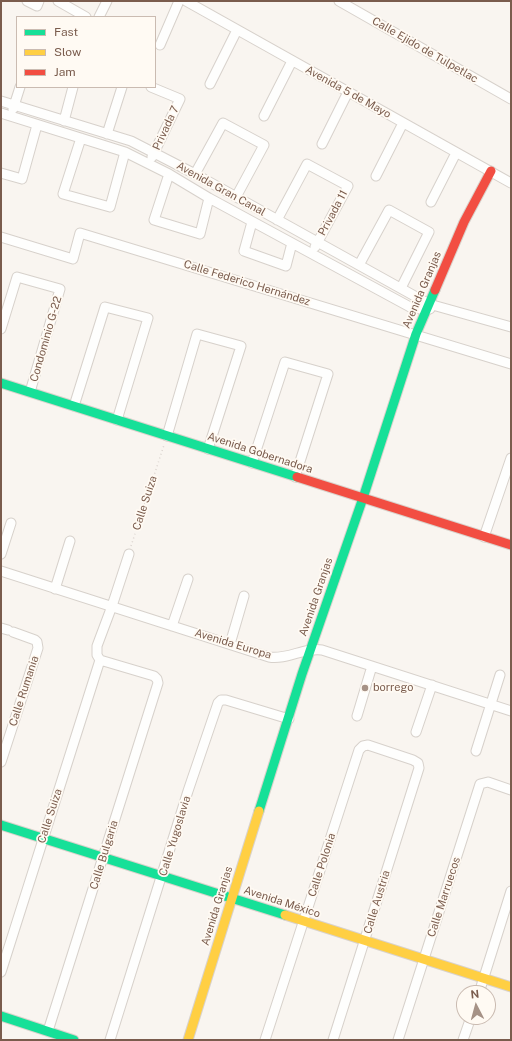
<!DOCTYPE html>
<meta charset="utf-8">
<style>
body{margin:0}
#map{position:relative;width:512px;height:1041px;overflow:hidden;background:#f9f5f0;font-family:"Public Sans",sans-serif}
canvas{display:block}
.frame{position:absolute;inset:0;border:2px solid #7a5c4d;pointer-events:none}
.legend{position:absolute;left:16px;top:16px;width:140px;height:72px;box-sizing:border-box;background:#fffaf3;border:1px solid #cabbb1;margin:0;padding:5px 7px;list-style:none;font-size:12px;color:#7a5c4d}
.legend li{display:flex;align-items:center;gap:8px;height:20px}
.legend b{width:20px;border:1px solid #cabbb1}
.north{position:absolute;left:456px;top:985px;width:40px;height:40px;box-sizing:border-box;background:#fffaf3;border:1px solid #cabbb1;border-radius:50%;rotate:354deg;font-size:11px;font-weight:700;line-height:16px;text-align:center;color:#7a5c4d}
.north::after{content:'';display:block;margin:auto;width:14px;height:18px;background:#a69286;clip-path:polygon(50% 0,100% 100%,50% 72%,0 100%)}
</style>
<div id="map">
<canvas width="512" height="1041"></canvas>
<div class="frame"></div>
<ul class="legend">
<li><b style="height:5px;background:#16e098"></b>Fast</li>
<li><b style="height:5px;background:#ffcf43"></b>Slow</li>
<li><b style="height:5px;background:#f24e42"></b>Jam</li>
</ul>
<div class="north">N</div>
</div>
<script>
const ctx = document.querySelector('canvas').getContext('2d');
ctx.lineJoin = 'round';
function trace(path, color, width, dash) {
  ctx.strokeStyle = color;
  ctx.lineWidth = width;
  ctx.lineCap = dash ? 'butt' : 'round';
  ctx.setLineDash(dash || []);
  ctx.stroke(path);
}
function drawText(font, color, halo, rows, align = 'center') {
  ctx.font = font + ' "Public Sans",sans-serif';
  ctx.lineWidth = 3.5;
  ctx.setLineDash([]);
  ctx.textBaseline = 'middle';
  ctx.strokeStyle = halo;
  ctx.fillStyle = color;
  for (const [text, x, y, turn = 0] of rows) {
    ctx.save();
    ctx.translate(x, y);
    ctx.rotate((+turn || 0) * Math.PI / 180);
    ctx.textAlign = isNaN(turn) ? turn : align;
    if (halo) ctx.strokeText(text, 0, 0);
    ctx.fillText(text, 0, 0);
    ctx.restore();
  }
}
const path = new Path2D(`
 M131 546 164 445`);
const street = new Path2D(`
 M27 1 37 6 39 1
 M58 1 86 17
 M186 1 511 183
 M339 1 511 99
 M99 17 107 1
 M160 45 179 1
 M210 84 237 30
 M151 87 180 99 152 157
 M1 101 131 141 195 174 429 304 511 327
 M13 109 20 87
 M1 113 125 152 169 174 209 198 410 307 426 310 430 309
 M264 116 292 61
 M64 121 73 87
 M107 134 122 87
 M81 138 63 194 110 207 125 152
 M322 144 348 92
 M1 173 22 179 37 125
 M169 174 154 220 200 234 209 198
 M195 174 223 123 264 145 236 197
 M376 176 403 123
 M431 202 456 153
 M277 220 307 164 348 186 315 247
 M252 222 244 251 286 266 292 243
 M1 237 73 259 80 233 511 364
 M359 265 389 210 429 232 401 288
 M1 329 17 277 60 289 30 392
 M74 406 105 307 148 318 117 420
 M167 436 197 334 241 346 208 449
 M252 463 285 362 328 374 295 477
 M484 537 511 458
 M1 554 11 523
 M1 571 269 657C287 660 305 647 322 650L511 711
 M55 589 70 541
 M172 626 188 579
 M1 628 8 630
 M230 644 244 596
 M357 716 372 666
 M416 732 432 685
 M476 751 500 675
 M1 762 38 648 37 642 35 640 13 632
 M1 972 100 660 97 655V646L112 606 129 554
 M479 993 511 891
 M48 1031 158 683 157 679 154 676 100 660
 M110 1040 188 791 218 703 221 700H226L289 719
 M265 1040 359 750 363 746 368 745 413 760 418 763 419 768 333 1040
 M398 1040 480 784 488 782 511 790
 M463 1040 471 1017`);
const fast = new Path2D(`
 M1 383 297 477
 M259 811 302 674 363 498 416 334 435 290
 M1 825 285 915
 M1 1016 74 1040`);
const slow = new Path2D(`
 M285 915 511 987
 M188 1040 259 811`);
const jam = new Path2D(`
 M435 290 464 222 491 171
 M297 477 511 545`);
const markers = [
 [365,688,4,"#a69286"]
];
const streetNames = [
 ["Calle Ejido de Tulpetlac",425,50,30],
 ["Avenida 5 de Mayo",348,92,29],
 ["Privada 7",166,128,-65],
 ["Avenida Gran Canal",221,189,29],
 ["Privada 11",333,213,-62],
 ["Calle Federico Hernández",247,283,17],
 ["Avenida Granjas",422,290,-67],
 ["Condominio G-22",46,339,-74],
 ["Avenida Gobernadora",260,453,18],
 ["Calle Suiza",145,503,-72],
 ["Avenida Granjas",316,597,-71],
 ["Avenida Europa",233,644,17],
 ["Calle Rumania",24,691,-72],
 ["Calle Suiza",50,816,-72],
 ["Calle Yugoslavia",175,836,-73],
 ["Calle Bulgaria",104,855,-73],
 ["Calle Polonia",322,865,-72],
 ["Calle Marruecos",444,897,-72],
 ["Avenida México",282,902,18],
 ["Calle Austria",377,902,-73],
 ["Avenida Granjas",217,906,-73]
];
const poiNames = [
 ["borrego",373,688]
];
trace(street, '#d7d1cb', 11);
trace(fast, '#d9d2cb', 11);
trace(slow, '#d9d2cb', 11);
trace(jam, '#d9d2cb', 11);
trace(path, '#dcd5d0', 1.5, [1, 3]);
trace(street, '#fefefd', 9);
trace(fast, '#16e098', 9);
trace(slow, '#ffcf43', 9);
trace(jam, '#f24e42', 9);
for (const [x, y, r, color] of markers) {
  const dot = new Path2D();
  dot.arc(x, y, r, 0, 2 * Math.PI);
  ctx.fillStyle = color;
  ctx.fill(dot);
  trace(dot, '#fffaf3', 1.5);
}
drawText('11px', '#7a5c4d', '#fffaf3', streetNames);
drawText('11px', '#7a5c4d', '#fffaf3', poiNames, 'left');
</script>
